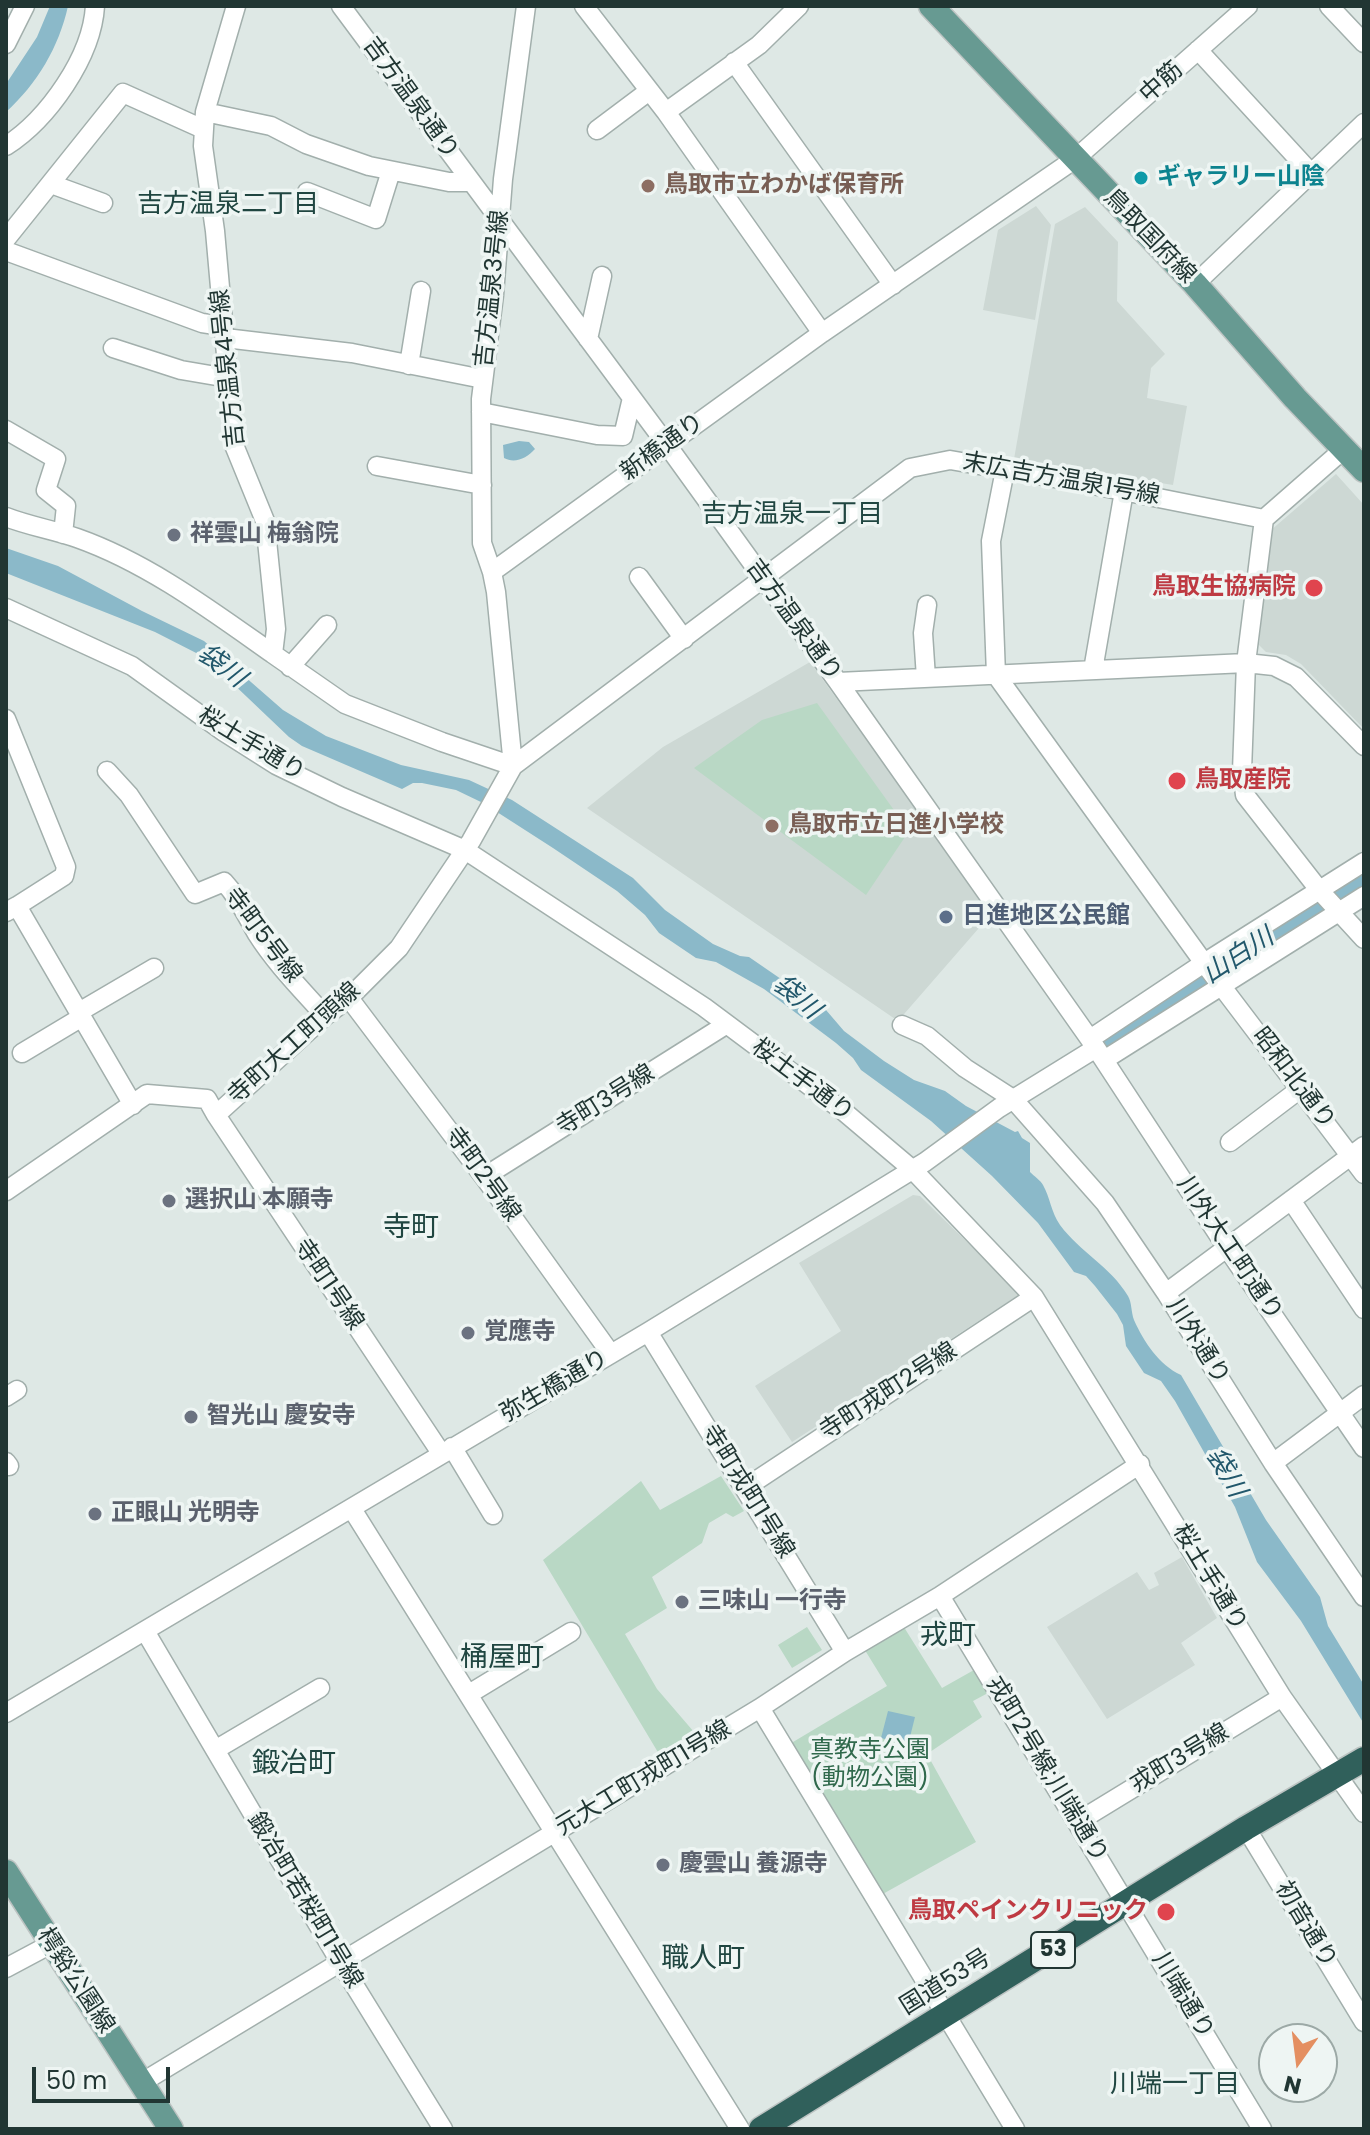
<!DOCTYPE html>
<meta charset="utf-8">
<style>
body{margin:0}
#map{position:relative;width:1370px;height:2135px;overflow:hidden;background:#dee8e5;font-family:Poppins,sans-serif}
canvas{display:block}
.frame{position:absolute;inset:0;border:8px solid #213633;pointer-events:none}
.north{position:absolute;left:1258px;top:2023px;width:80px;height:80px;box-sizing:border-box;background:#eef5f3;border:2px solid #9ca9a6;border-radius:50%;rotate:194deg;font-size:22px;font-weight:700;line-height:32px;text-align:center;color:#213633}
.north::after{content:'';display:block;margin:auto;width:28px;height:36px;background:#e48f61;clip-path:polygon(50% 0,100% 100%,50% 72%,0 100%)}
.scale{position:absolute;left:32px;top:2067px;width:138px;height:36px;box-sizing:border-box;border:4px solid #213633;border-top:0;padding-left:10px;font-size:24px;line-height:28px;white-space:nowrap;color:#213633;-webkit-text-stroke:6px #eef5f3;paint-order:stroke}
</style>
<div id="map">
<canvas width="1370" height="2135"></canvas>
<div class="frame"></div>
<div class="north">N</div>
<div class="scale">50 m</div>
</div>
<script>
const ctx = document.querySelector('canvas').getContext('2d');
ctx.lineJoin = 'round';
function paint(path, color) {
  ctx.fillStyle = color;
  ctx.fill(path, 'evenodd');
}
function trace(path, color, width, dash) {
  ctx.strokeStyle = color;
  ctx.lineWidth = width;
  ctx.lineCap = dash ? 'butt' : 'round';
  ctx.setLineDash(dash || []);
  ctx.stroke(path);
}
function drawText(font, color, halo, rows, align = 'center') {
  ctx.font = font + ' Poppins,"Noto Sans JP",sans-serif';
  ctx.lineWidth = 7;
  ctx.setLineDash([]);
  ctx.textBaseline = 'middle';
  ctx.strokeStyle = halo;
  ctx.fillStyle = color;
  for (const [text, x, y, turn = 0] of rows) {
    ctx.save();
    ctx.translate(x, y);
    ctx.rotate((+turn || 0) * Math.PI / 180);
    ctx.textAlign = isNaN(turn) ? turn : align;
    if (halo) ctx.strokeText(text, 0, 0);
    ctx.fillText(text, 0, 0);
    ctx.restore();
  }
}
const built = new Path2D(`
 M1036 206 1051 225 1035 320 983 310 998 230Z
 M1085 207 1118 242 1117 301 1165 354 1151 368 1147 398 1187 406 1173 485 1014 459 1055 224Z
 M1336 474 1364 505V729L1301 664 1286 655 1266 652 1259 645 1270 531Z
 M810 662 992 913 898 1021 587 808 663 747Z
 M913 1195 920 1196 1020 1294 792 1442 755 1386 841 1331 799 1263Z
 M1182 1557 1217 1618 1181 1643 1195 1665 1107 1719 1047 1627 1137 1572 1149 1590 1159 1585 1154 1573Z`);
const green = new Path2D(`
 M817 703 909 831 866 895 694 768 762 720Z
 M721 1476 744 1511 733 1517 726 1513 709 1523 702 1543 652 1577 667 1608 625 1634 657 1689 694 1732 659 1754 543 1560 641 1481 660 1510Z
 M902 1624 942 1688 974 1670 988 1693 973 1701 982 1717 927 1754 976 1842 881 1895 788 1745 887 1686 863 1647Z
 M807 1627 822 1650 792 1668 778 1645Z`);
const water = new Path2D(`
 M50 6H68C59 47 37 84 6 112V84L37 37Z
 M519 441 529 442 535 449C527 458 515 464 504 458L503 445Z
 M6 548 58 566 142 611 204 641 283 710 326 736 401 765 469 780 512 800 633 878 665 910 713 944 740 956 749 957 826 1010 844 1031 884 1061 914 1080 945 1091 966 1106 1015 1132 1018 1131 1022 1138 1030 1143V1172C1034 1176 1041 1181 1043 1185 1050 1197 1051 1212 1060 1225 1080 1252 1110 1266 1128 1296 1132 1303 1131 1312 1134 1320 1144 1342 1159 1365 1181 1375L1266 1520 1320 1597 1328 1626 1364 1685V1724L1301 1621 1257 1562 1235 1507 1175 1401 1161 1381 1144 1373 1126 1346 1123 1325 1117 1314 1095 1286 1086 1276 1074 1272 1038 1223 992 1176 931 1121 861 1070 853 1058 836 1043 764 989 716 962 696 958 659 933 645 915 617 891 553 848 483 803 456 790 422 783H413L402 789 302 746 289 737 206 658 155 632 6 573Z
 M888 1711 915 1717 908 1745 881 1738Z`);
const river = new Path2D(`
 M1113 1038 1364 877`);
const minor = new Path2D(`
 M236 6 205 112 203 146 215 231 234 445 265 521 276 629 273 654 345 704 442 742 513 766 910 468 950 460 1083 483 1264 519 1344 449
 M341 6 667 445 838 682 1096 1048 1227 1248 1364 1448
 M584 6 666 112 822 333
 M1329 6 1364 43
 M6 44 25 6
 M1198 50 1311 173
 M734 62 893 285
 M205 112 271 126 306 144 369 166 449 182H471
 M666 112 759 45 799 6
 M597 130 649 91
 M6 146C48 119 92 57 95 6
 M51 184 103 203
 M307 192 376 219 391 171
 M6 239 123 93 203 129
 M6 251 202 323 222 326
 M1195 284 1364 123
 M225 338 352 353 483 379
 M588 339 602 276
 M113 348 181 370 228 378
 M409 365 421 291
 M481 412 597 435 623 436 632 398
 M6 430 56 459 46 490 66 506 63 534
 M377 466 482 485
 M1005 470 991 541 996 675 1204 963 1364 1174
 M6 517C29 526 54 530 77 538 148 563 212 611 273 654
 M1264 519 1246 663 1242 771 1245 795 1320 891 1364 939
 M492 572 822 333 1075 159 1248 6
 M639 577 684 639
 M6 608 132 666 224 732 276 765 342 797 465 850 704 1007 842 1110 913 1170 1034 1297 1282 1697 1364 1813
 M290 667 327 625
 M1093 670 1124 491
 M926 678 923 633 927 605
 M838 682 1246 663 1274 666 1296 677 1364 746
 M6 719 66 867 64 876 17 906
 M107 771 129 795 195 894 224 882C239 898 246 915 257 934 276 964 302 990 325 1016
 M6 912 17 906 133 1105
 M349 998 484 1177 611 1354
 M79 1012 154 968
 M902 1025 927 1036 965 1068 1013 1099 1105 1203 1166 1293 1273 1463 1364 1597
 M1090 1039 1204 963 1364 862
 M22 1053 82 1017
 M1104 1060 1364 896
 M216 1115 441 1453
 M1230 1142 1300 1089
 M484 1177 727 1024
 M6 1191 147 1094 207 1099 216 1115 325 1016 349 998 399 948 471 841 513 766 496 592 492 572 482 543 481 399 494 295 503 179 526 6
 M1291 1200 1364 1309
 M1166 1293 1364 1146
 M648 1332 845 1652
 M6 1397 17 1390
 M452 1447 493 1515
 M6 1462 9 1466
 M1273 1463 1364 1395
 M745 1488 1034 1297
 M352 1509 740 2129
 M940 1596 1262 2129
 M145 1631 340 1962 443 2129
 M469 1694 571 1632
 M760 1708 1015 2129
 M6 1713 648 1332 925 1162 999 1108 1096 1048
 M215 1750 320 1688
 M1079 1821 1282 1697
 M1246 1828 1364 2022
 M6 1968 51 1944
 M141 2083 760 1708 845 1652 940 1596 1140 1464`);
const major = new Path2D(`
 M931 6 1195 284 1295 398 1364 470
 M6 1872 171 2129`);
const highway = new Path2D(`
 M761 2129 1246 1828 1364 1759`);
const markers = [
 [1141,178,8,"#0f9aa8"],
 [648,186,8,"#8d6e63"],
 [174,535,8,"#6b7280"],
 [1314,588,10,"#e0444e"],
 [1177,781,10,"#e0444e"],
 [772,826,8,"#8d6e63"],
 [946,917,8,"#5c6f8a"],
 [169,1201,8,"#6b7280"],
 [468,1333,8,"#6b7280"],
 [191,1417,8,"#6b7280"],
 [95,1514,8,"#6b7280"],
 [682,1602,8,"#6b7280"],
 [663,1865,8,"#6b7280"],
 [1166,1912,10,"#e0444e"]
];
const shields = [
 [1053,1950,44]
];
const shieldNames = [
 ["53",1053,1950]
];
const streetNames = [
 ["中筋",1162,83,-42],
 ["吉方温泉通り",410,99,54],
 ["鳥取国府線",1149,237,46],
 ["吉方温泉3号線",493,289,-84],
 ["吉方温泉4号線",229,368,-96],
 ["新橋通り",663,448,-36],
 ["末広吉方温泉1号線",1061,480,10],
 ["吉方温泉通り",793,621,54],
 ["桜土手通り",251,745,31],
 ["寺町5号線",262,936,53],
 ["寺町大工町頭線",295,1044,-42],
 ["昭和北通り",1293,1079,53],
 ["桜土手通り",802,1081,37],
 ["寺町3号線",606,1101,-32],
 ["寺町2号線",482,1175,54],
 ["川外大工町通り",1229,1249,56],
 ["寺町1号線",328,1285,56],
 ["川外通り",1197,1342,58],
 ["弥生橋通り",555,1387,-30],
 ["寺町戎町2号線",889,1392,-33],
 ["寺町戎町1号線",747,1492,58],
 ["桜土手通り",1209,1578,59],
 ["戎町3号線",1180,1759,-31],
 ["戎町2号線;川端通り",1046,1770,59],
 ["元大工町戎町1号線",644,1779,-31],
 ["鍛冶町若桜町1号線",304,1901,59],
 ["初音通り",1305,1925,59],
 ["樗谿公園線",75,1981,57],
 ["国道53号",946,1983,-32],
 ["川端通り",1182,1996,59]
];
const cultureNames = [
 ["ギャラリー山陰",1157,178]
];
const educationNames = [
 ["鳥取市立わかば保育所",664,186],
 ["鳥取市立日進小学校",788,826]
];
const worshipNames = [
 ["祥雲山 梅翁院",190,535],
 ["選択山 本願寺",185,1201],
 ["覚應寺",484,1333],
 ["智光山 慶安寺",207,1417],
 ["正眼山 光明寺",111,1514],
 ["三味山 一行寺",698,1602],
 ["慶雲山 養源寺",679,1865]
];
const healthNames = [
 ["鳥取生協病院",1296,588],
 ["鳥取産院",1195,781,"left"],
 ["鳥取ペインクリニック",1148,1912]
];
const serviceNames = [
 ["日進地区公民館",962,917]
];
const parkNames = [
 ["真教寺公園",870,1751],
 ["(動物公園)",870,1779]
];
const neighbourhoodNames = [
 ["吉方温泉二丁目",228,205],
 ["吉方温泉一丁目",792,515],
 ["川端一丁目",1175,2085]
];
const waterNames = [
 ["袋川",221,667,37],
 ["山白川",1239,957,-33],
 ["袋川",796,998,40],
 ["袋川",1225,1473,60]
];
const quarterNames = [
 ["寺町",411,1229],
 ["戎町",948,1637],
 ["桶屋町",502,1659],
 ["鍛冶町",294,1765],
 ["職人町",703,1960]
];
paint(built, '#cdd8d4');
paint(green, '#b9d8c5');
paint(water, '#8bb9c9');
trace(river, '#8bb9c9', 32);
trace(minor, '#a2afac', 21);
trace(major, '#bcc3c2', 27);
trace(highway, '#bcc3c2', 27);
trace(minor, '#fff', 18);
trace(major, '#679a92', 24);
trace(highway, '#30605b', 24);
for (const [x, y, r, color] of markers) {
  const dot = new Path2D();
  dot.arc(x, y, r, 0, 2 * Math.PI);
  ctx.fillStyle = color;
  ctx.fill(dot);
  trace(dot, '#eef5f3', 3);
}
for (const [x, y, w] of shields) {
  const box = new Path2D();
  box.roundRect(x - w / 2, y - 18, w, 36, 6);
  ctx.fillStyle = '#eef5f3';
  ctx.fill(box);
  trace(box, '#213633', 2);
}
drawText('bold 22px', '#213633', null, shieldNames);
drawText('24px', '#213633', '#eef5f3', streetNames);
drawText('bold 24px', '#0d838f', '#eef5f3', cultureNames, 'left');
drawText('bold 24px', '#785e54', '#eef5f3', educationNames, 'left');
drawText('bold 24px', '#5b616d', '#eef5f3', worshipNames, 'left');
drawText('bold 24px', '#be3a42', '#eef5f3', healthNames, 'right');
drawText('bold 24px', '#4e5e75', '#eef5f3', serviceNames, 'left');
drawText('24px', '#30694c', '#eef5f3', parkNames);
drawText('26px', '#204641', '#eef5f3', neighbourhoodNames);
drawText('italic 26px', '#22586c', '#eef5f3', waterNames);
drawText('28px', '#204641', '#eef5f3', quarterNames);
</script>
